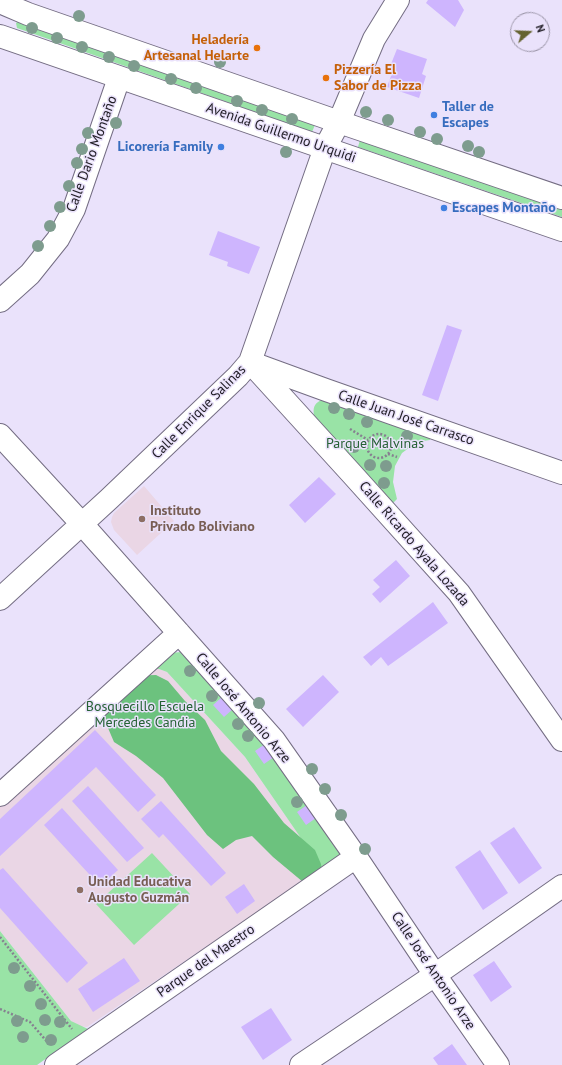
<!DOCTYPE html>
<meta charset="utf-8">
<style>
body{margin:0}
#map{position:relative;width:562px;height:1065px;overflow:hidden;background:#eae2fb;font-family:"PT Sans",sans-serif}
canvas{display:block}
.north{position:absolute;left:510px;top:12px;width:40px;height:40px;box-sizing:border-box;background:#eae2fb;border:1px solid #9a94a7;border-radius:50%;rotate:71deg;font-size:11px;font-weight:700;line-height:16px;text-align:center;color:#232028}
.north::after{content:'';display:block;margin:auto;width:14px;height:18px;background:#656330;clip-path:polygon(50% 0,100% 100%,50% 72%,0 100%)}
</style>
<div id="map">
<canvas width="562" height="1065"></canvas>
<div class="north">N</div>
</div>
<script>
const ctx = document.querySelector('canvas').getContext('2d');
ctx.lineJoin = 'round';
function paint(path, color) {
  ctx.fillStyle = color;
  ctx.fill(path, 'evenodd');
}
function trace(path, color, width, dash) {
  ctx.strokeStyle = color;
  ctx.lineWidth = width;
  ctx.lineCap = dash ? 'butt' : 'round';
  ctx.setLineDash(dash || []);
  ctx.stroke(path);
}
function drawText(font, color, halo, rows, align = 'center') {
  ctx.font = font + ' "PT Sans",sans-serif';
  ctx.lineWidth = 3;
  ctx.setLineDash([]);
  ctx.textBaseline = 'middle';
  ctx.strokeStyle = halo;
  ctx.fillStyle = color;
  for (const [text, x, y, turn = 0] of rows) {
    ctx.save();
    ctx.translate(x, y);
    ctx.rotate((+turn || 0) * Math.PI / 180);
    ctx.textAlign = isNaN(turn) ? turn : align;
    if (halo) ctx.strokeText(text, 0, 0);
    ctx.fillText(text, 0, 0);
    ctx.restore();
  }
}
const education = new Path2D(`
 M144 486 174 521 137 555 114 530 111 522 112 517 114 513Z
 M149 669H159L167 672 245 757 316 860 314 874 87 1027 78 1026 71 1021 0 931V806Z`);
const green = new Path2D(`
 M19 21 315 125 312 132 17 28 16 23Z
 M360 140 562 208V217L358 147Z
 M327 398 431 435 430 440 417 442 402 453 395 466 393 482 397 499 392 504 315 420C312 408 313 402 327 398Z
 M181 652 189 655 262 733 342 850 341 859 314 874 316 860 245 757 167 672 159 669H149L171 653Z
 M152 853 190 894 134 945 96 904Z
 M0 931 71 1021 88 1029 37 1065H0Z`);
const forest = new Path2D(`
 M156 675 168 681 185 701 205 720 221 751 254 784 284 823 315 850 321 864 324 887 315 892 273 857 252 836 236 840 223 849 207 835 163 778 136 756 114 742 105 721 104 694 126 676Z`);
const building = new Path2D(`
 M428 0H458L464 10 455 27 426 3Z
 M397 49 427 59 422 74 426 76 419 98 387 87 395 65 391 64Z
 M218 231 260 247 249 274 227 266 228 262 209 255Z
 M447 325 462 330 438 401 422 395Z
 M319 477 336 494 305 523 289 505Z
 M396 560 410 576 380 603 372 594 380 587 373 580Z
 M433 602 448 623 388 666 381 657 371 666 363 657Z
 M323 675 339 692 303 727 286 709Z
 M222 697 233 709 224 717 213 705Z
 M95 730 156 795 138 812 96 767 0 856V819Z
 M265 744 274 757 264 764 255 751Z
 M88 786 144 848 127 862 72 801Z
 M161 801 226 873 211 886 163 834 159 838 141 819Z
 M307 805 316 818 306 825 297 812Z
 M62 808 118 870 100 886 44 825Z
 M514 827 542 868 519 884 490 843Z
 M480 850 508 893 483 910 455 867Z
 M3 868 88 963 67 983 0 908V870Z
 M244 884 255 901 237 914 225 897Z
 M124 958 140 981 93 1012 78 989Z
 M494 961 512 987 491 1002 473 975Z
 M271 1008 292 1040 263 1060 241 1027Z
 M452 1044 467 1065H438L433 1058Z`);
const path = new Path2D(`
 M350 429 368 440
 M367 446a12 12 0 1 1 24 0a12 12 0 1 1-24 0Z
 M388 454 397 457
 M0 937 72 1029
 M0 1009 30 1022 50 1045`);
const minor = new Path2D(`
 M0 301 30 274 58 239 74 209 119 78
 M250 362 352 474 459 593 562 740
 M252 363 326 390 562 473
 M0 435 82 524 274 740 356 857 435 975 498 1065
 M0 599 109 499 238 376 250 362 325 148 339 122 374 39 398 0
 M0 795 179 633
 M56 1065 356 857
 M301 1065 435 975 562 886`);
const major = new Path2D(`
 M2 3 28 14 339 122 562 198
 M0 36 562 230`);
const trees = [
 [79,16],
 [32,28],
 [57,38],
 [82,47],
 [109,57],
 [220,62],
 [134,66],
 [171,79],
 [196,88],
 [237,101],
 [262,110],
 [366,112],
 [292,119],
 [388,120],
 [116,123],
 [420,132],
 [88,133],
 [437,139],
 [468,146],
 [82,149],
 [286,152],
 [479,152],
 [77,163],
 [69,186],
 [60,207],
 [50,226],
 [38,246],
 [334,408],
 [349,414],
 [367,422],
 [407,436],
 [354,447],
 [370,465],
 [386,466],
 [384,483],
 [190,671],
 [212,696],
 [259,703],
 [238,724],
 [248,736],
 [312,769],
 [325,789],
 [297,802],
 [341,815],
 [365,849],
 [14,968],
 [30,986],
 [41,1004],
 [45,1020],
 [17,1021],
 [60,1022],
 [23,1037],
 [51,1040]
];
const markers = [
 [257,48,4,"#e8710a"],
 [326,78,4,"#e8710a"],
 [434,115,4,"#3f7fe0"],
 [221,147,4,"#3f7fe0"],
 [444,208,4,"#3f7fe0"],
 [142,519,4,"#8d6e63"],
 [80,890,4,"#8d6e63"]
];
const foodNames = [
 ["Heladería",249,40],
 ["Artesanal Helarte",249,56],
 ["Pizzería El",334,70,"left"],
 ["Sabor de Pizza",334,86,"left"]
];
const shopNames = [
 ["Taller de",442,107],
 ["Escapes",442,123],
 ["Licorería Family",213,147,"right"],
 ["Escapes Montaño",452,208]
];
const streetNames = [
 ["Avenida Guillermo Urquidi",281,133,19],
 ["Calle Dario Montaño",92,154,-70],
 ["Calle Enrique Salinas",199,412,-45],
 ["Calle Juan José Carrasco",406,418,19],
 ["Calle Ricardo Ayala Lozada",414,544,49],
 ["Calle José Antonio Arze",243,708,50],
 ["Parque del Maestro",206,961,-35],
 ["Calle José Antonio Arze",433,971,56]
];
const parkNames = [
 ["Parque Malvinas",375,444],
 ["Bosquecillo Escuela",145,707],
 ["Mercedes Candia",145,723]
];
const educationNames = [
 ["Instituto",150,511],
 ["Privado Boliviano",150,527],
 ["Unidad Educativa",88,882],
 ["Augusto Guzmán",88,898]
];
paint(education, '#ead6e5');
paint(green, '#99e3a6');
paint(forest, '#6cc27e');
paint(building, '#ceb5fe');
trace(minor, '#746d83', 24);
trace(major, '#746d83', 24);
trace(path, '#868090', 2.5, [2, 2]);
trace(minor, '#fff', 22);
trace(major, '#fff', 22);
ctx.fillStyle = '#7e9c8e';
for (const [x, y] of trees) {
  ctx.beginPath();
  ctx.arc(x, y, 6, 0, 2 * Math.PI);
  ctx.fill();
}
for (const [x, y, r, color] of markers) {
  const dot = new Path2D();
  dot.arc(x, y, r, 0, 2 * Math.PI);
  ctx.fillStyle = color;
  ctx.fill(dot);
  trace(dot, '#eae2fb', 1.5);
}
drawText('bold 14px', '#c56008', '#eae2fb', foodNames, 'right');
drawText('bold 14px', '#366cbe', '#eae2fb', shopNames, 'left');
drawText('14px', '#232028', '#eae2fb', streetNames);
drawText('14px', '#266235', '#eae2fb', parkNames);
drawText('bold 14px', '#785e54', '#eae2fb', educationNames, 'left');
</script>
